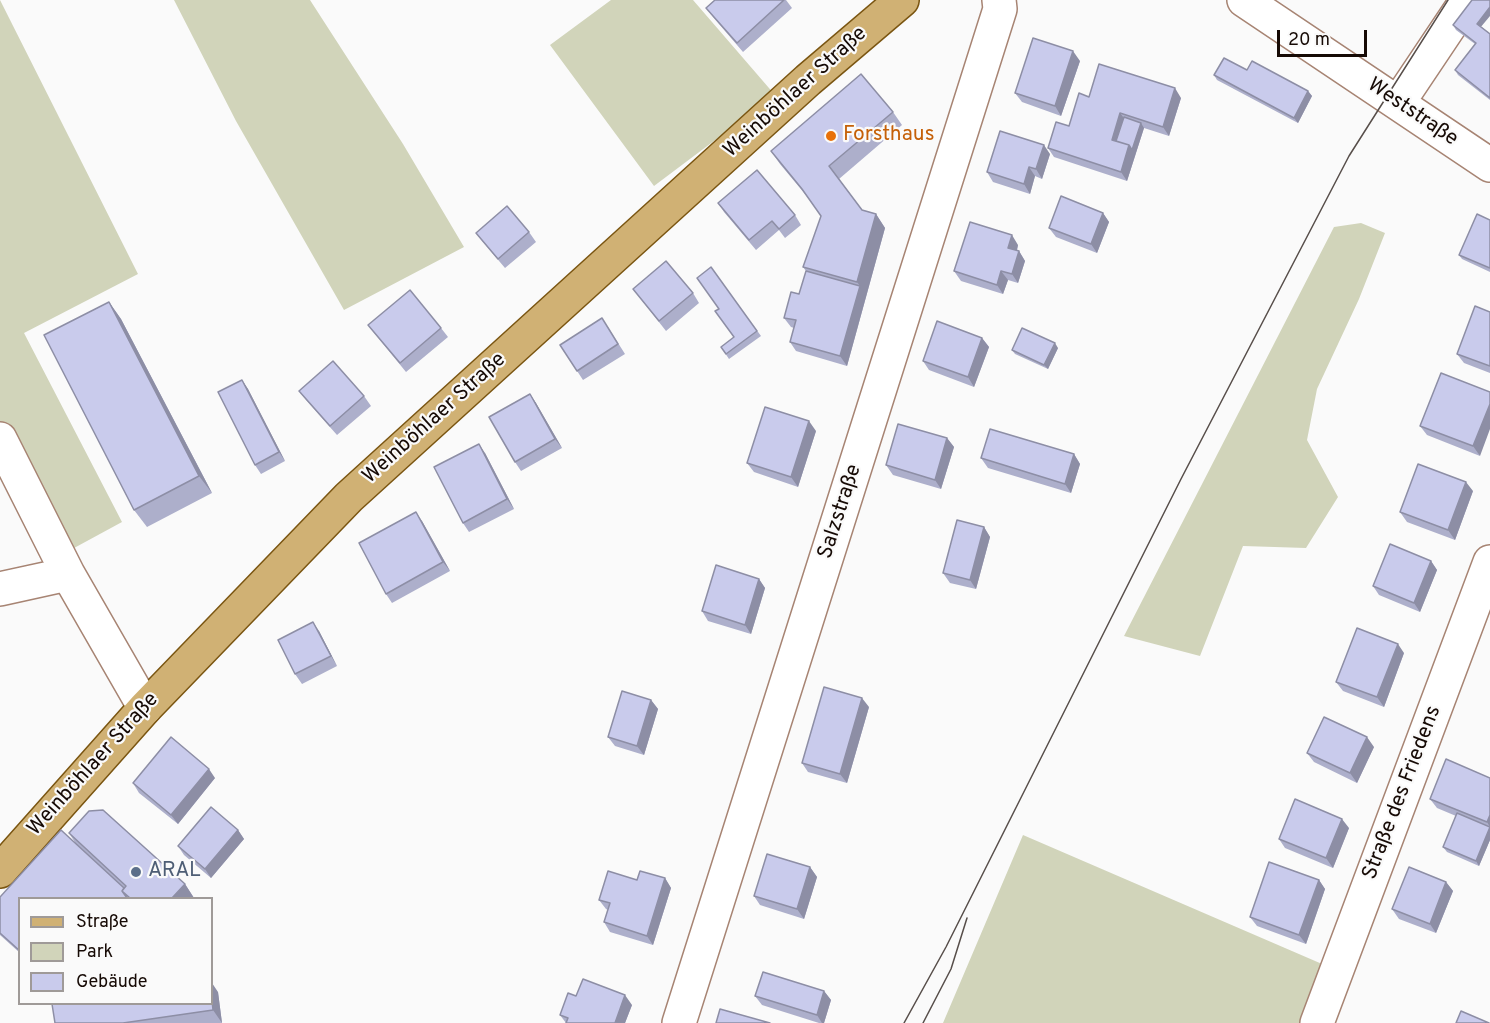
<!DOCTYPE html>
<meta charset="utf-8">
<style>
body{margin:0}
#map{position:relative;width:1490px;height:1023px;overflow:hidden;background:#fafafa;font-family:Overpass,sans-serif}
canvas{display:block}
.legend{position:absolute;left:18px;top:897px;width:195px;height:108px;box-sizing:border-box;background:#fafafa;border:2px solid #9f9a98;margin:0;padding:8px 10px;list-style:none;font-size:18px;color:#160a05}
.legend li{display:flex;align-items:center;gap:12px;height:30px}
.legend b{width:30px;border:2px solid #9f9a98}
.scale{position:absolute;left:1277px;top:30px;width:90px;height:27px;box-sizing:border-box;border:3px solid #160a05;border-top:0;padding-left:8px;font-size:18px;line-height:21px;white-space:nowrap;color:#160a05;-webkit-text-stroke:4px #fafafa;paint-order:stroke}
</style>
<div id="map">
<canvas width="1490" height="1023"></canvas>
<ul class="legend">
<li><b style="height:8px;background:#d0b174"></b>Straße</li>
<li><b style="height:16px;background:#d1d4ba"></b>Park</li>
<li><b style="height:16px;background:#c9cbec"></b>Gebäude</li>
</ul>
<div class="scale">20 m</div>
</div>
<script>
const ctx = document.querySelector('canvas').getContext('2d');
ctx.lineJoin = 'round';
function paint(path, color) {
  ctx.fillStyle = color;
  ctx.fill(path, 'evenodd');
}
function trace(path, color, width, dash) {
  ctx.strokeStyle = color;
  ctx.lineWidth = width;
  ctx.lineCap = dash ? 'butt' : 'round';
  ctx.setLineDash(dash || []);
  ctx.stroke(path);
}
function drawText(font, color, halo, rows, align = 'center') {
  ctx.font = font + ' Overpass,sans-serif';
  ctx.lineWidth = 4.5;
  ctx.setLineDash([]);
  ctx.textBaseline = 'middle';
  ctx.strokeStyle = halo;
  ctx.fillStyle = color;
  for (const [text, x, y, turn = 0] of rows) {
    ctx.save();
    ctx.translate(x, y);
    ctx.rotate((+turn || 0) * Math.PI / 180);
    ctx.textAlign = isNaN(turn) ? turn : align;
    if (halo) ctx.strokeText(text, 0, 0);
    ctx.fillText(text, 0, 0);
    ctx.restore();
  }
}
const green = new Path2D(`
 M0 0 138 274 24 333 122 522 52 560 0 463Z
 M174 0H310L403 144 464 247 344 310 236 121Z
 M611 0H693L775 95 654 186 550 45Z
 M1361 223 1385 233 1359 299 1317 389 1307 440 1338 497 1306 548 1243 546 1200 656 1124 636 1334 227Z
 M1023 835 1336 970 1314 1023H943Z`);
const minor = new Path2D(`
 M1244 0 1490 165
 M1398 103 1467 0
 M0 439 68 574
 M0 589 68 574 145 708
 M679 1023 1000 9 999 0
 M1317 1023 1490 562`);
const major = new Path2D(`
 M0 871 145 708 349 497 808 80 902 0`);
const tram = new Path2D(`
 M904 1023 946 947 1181 479 1349 156 1448 0
 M923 1023 951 969 967 918`);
const wall = new Path2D(`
 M715 0H786L792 8 743 52 713 17 706 8Z
 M1453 25 1482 27 1490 34V100L1458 75 1455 70 1475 44 1456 30Z
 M1080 61 1061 116 1022 102 1015 93Z
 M1247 70 1308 91 1312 96 1298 123 1217 80 1214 75Z
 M1089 97 1181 98 1169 136 1144 128 1127 181 1054 157 1048 148 1069 126Z
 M893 112 902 125 839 179 862 210 876 214 885 228 847 366 796 351 790 342 794 328 791 327 784 318 799 294 806 271 803 267 821 216 810 200 780 164 771 151Z
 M1050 154 1042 179 1035 176 1030 194 993 182 987 172Z
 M718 203 795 215 801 225 785 238 779 230 756 250 724 212Z
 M1103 213 1109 222 1097 253 1056 237 1049 228Z
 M1490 220V272L1462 259 1459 255Z
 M529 232 536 242 505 268 483 242 476 233Z
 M1018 245 1017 251H1019L1025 261 1018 283 1008 280 1003 294 961 281 954 271Z
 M711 267 761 336 729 359 721 347 734 337Z
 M633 289 693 293 699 303 666 331Z
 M109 302 121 319 212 493 147 527 134 510Z
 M1490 312V373L1464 363 1457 354Z
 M368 325 441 328 448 337 406 372 375 334Z
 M608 327 625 354 583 380 560 345Z
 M982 338 989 347 974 387 929 370 923 361Z
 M1058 348 1048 369 1015 354 1012 350Z
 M1441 373 1480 456 1427 435 1420 426Z
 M242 380 248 389 285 461 261 474 255 465Z
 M299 391 364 396 371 406 337 435 306 400Z
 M530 394 536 403 562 448 521 471 515 462Z
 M816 431 798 487 754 472 747 463Z
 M947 438 954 447 941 489 893 475 886 465Z
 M485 453 514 509 469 532 463 523Z
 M1074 454 1080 464 1071 493 988 468 981 458Z
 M1473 491 1455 540 1407 522 1400 512Z
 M422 521 450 571 392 603 386 594Z
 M984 527 990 537 976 589 950 583 943 573Z
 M1431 561 1437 570 1420 612 1379 595 1373 586Z
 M759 579 765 588 751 634 708 621 702 611Z
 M319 631 337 666 302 684 295 674Z
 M1404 653 1384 707 1343 691 1336 682Z
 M651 700 658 709 644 755 615 746 608 737Z
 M869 707 847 783 808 772 802 763Z
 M1374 747 1357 783 1314 762 1307 753Z
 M215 778 178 824 139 793 133 783Z
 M1490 778V840L1479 866 1447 852 1443 847 1456 816 1437 808 1430 799Z
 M1349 828 1333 868 1285 848 1279 839Z
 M238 830 244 839 211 878 184 855 178 846Z
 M69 833 185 884 194 898H20V953L0 935V897L76 844Z
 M810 867 817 877 804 919 760 905 754 896Z
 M665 878 671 888 653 945 610 932 604 922 608 910 606 909 599 900 637 880Z
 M1319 880 1325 889 1306 944 1257 926 1250 917Z
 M1446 882 1453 891 1436 933 1399 919 1392 909Z
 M824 991 831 1000 824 1023H819L762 1005 755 996Z
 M218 992 222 1023H55Z
 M576 996 632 1005 625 1023H566L560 1015Z`);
const shadedWall = new Path2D(`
 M1490 7V16L1480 28 1477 24Z
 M1073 51 1080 61 1061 116 1055 106Z
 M1175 88 1181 98 1169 136 1163 127Z
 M1308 91 1312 96 1298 123 1294 118Z
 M1120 113 1127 122 1119 146 1112 140Z
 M1141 123 1144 128 1127 181 1121 172 1129 145Z
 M1044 145 1050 154 1042 179 1036 169Z
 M1029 167 1035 176 1030 194 1024 184Z
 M1103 213 1109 222 1097 253 1091 244Z
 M876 214 885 228 847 366 840 356 860 286 857 282Z
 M1012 235 1018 245 1015 257 1008 248Z
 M1019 251 1025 261 1018 283 1012 274Z
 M1001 271 1008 280 1003 294 997 285Z
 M109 302 121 319 212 493 199 476Z
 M982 338 989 347 974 387 968 377Z
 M1055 343 1058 348 1048 369 1044 365Z
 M242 380 248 389 285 461 279 452Z
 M530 394 536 403 562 448 555 439Z
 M1490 404V429L1480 456 1473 446Z
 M809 421 816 431 798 487 791 477Z
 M947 438 954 447 941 489 935 480Z
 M479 444 485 453 514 509 507 499Z
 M1074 454 1080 464 1071 493 1065 484Z
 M1466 482 1473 491 1455 540 1448 530Z
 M416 512 422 521 450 571 443 562Z
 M984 527 990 537 976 589 970 580Z
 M1431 561 1437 570 1420 612 1414 603Z
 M759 579 765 588 751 634 745 625Z
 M313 622 319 631 337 666 331 656Z
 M1398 644 1404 653 1384 707 1377 697Z
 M862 698 869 707 847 783 840 774Z
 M651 700 658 709 644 755 637 746Z
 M1367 737 1374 747 1357 783 1350 773Z
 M209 769 215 778 178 824 171 815Z
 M1490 815V827L1487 822Z
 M1342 819 1349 828 1333 868 1326 858Z
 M1490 827V840L1479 866 1476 861Z
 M238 830 244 839 211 878 205 869Z
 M810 867 817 877 804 919 797 909Z
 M665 878 671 888 653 945 647 936Z
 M1319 880 1325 889 1306 944 1299 935Z
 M1446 882 1453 891 1436 933 1430 924Z
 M185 884 194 898H172Z
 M212 983 218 992 222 1023 213 1010 212 1000Z
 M824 991 831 1000 824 1023H822L817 1015Z
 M625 995 632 1005 625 1023H615Z`);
const building = new Path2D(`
 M715 0H784L737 43 706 8Z
 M1472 0H1490V7L1477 24 1490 34V98L1455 70 1476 43 1453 25Z
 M1033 38 1073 51 1055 106 1015 93Z
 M1224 58 1247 70 1252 61 1308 91 1294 118 1214 75Z
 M1099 64 1175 88 1163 127 1120 113 1112 140 1129 145 1121 172 1048 148 1056 122 1069 126 1079 93 1089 97Z
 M861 74 893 112 829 166 862 210 876 214 857 282 803 267 821 216 802 189 771 151Z
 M1124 117 1141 123 1132 150 1129 145 1116 141Z
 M1000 131 1044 145 1036 169 1029 167 1024 184 987 172Z
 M757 170 795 215 779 229 772 221 749 240 718 203Z
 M1061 196 1103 213 1091 244 1049 228Z
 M507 206 529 232 498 259 476 233Z
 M1477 214 1490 220V268L1459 255Z
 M970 222 1012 235 1008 248 1019 251 1012 274 1001 271 997 285 954 271Z
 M666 261 693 293 659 321 633 289Z
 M711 267 757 331 726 354 721 347 734 337 715 311 719 309 697 278Z
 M806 271 860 286 840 356 790 342 796 320 784 318 791 292 799 294Z
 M410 290 441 328 400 363 368 325Z
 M109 302 199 476 134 510 44 335Z
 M1475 306 1490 312V366L1457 354Z
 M602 318 618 344 577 371 560 345Z
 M937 321 982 338 968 377 923 361Z
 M1022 328 1055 343 1044 365 1012 350Z
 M333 361 364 396 330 426 299 391Z
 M1441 373 1490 392V404L1473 446 1420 426Z
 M242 380 279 452 255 465 218 392Z
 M530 394 555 439 515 462 489 417Z
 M765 407 809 421 791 477 747 463Z
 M898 424 947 438 935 480 886 465Z
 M990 429 1074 454 1065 484 981 458Z
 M479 444 507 499 463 523 434 467Z
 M1418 464 1466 482 1448 530 1400 512Z
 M416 512 443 562 386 594 359 543Z
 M957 520 984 527 970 580 943 573Z
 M1390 544 1431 561 1414 603 1373 586Z
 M716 565 759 579 745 625 702 611Z
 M313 622 331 656 295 674 278 640Z
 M1357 628 1398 644 1377 697 1336 682Z
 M824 687 862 698 840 774 802 763Z
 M622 691 651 700 637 746 608 737Z
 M1324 717 1367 737 1350 773 1307 753Z
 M171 737 209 769 171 815 133 783Z
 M1446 759 1490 778V815L1487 822 1430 799Z
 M1295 799 1342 819 1326 858 1279 839Z
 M211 807 238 830 205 869 178 846Z
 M103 810 185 884 172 898H130L122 891 126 886 69 833 89 811Z
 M1457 813 1490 827 1476 861 1443 847Z
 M61 830 124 888 122 891 127 898H20V951L0 933V897Z
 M767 854 810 867 797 909 754 896Z
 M1269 862 1319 880 1299 935 1250 917Z
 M1409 867 1446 882 1430 924 1392 909Z
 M608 871 637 880 640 871 665 878 647 936 604 922 610 903 599 900Z
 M763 972 824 991 817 1015 755 996Z
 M583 979 625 995 615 1023H566L568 1018 560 1015 568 993 576 996Z
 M212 1000 213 1010 123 1023H55L52 1004H212Z
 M720 1009 770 1023H716Z
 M1461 1011 1489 1023H1456Z`);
const markers = [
 [831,136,6,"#e8710a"],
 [136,872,6,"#5c6f8a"]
];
const streetNames = [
 ["Weinböhlaer Straße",796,93,-42],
 ["Weststraße",1412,113,34],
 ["Weinböhlaer Straße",435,419,-42],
 ["Salzstraße",841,512,-72],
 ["Weinböhlaer Straße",94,765,-48],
 ["Straße des Friedens",1403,793,-69]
];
const foodNames = [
 ["Forsthaus",843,136]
];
const serviceNames = [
 ["ARAL",148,872]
];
paint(green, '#d1d4ba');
trace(minor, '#a78473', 36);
trace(major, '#7a5511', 36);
trace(minor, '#fff', 33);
trace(major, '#d0b174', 33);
trace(tram, '#574e4a', 1.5);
paint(wall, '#adafcb');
paint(shadedWall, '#8d8ea5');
paint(building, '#c9cbec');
trace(building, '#8d8ea5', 1.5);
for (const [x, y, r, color] of markers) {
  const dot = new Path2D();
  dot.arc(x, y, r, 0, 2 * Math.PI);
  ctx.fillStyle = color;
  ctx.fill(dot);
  trace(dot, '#fafafa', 2);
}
drawText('21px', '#160a05', '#fafafa', streetNames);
drawText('21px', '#c56008', '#fafafa', foodNames, 'left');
drawText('21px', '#4e5e75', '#fafafa', serviceNames, 'left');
</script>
